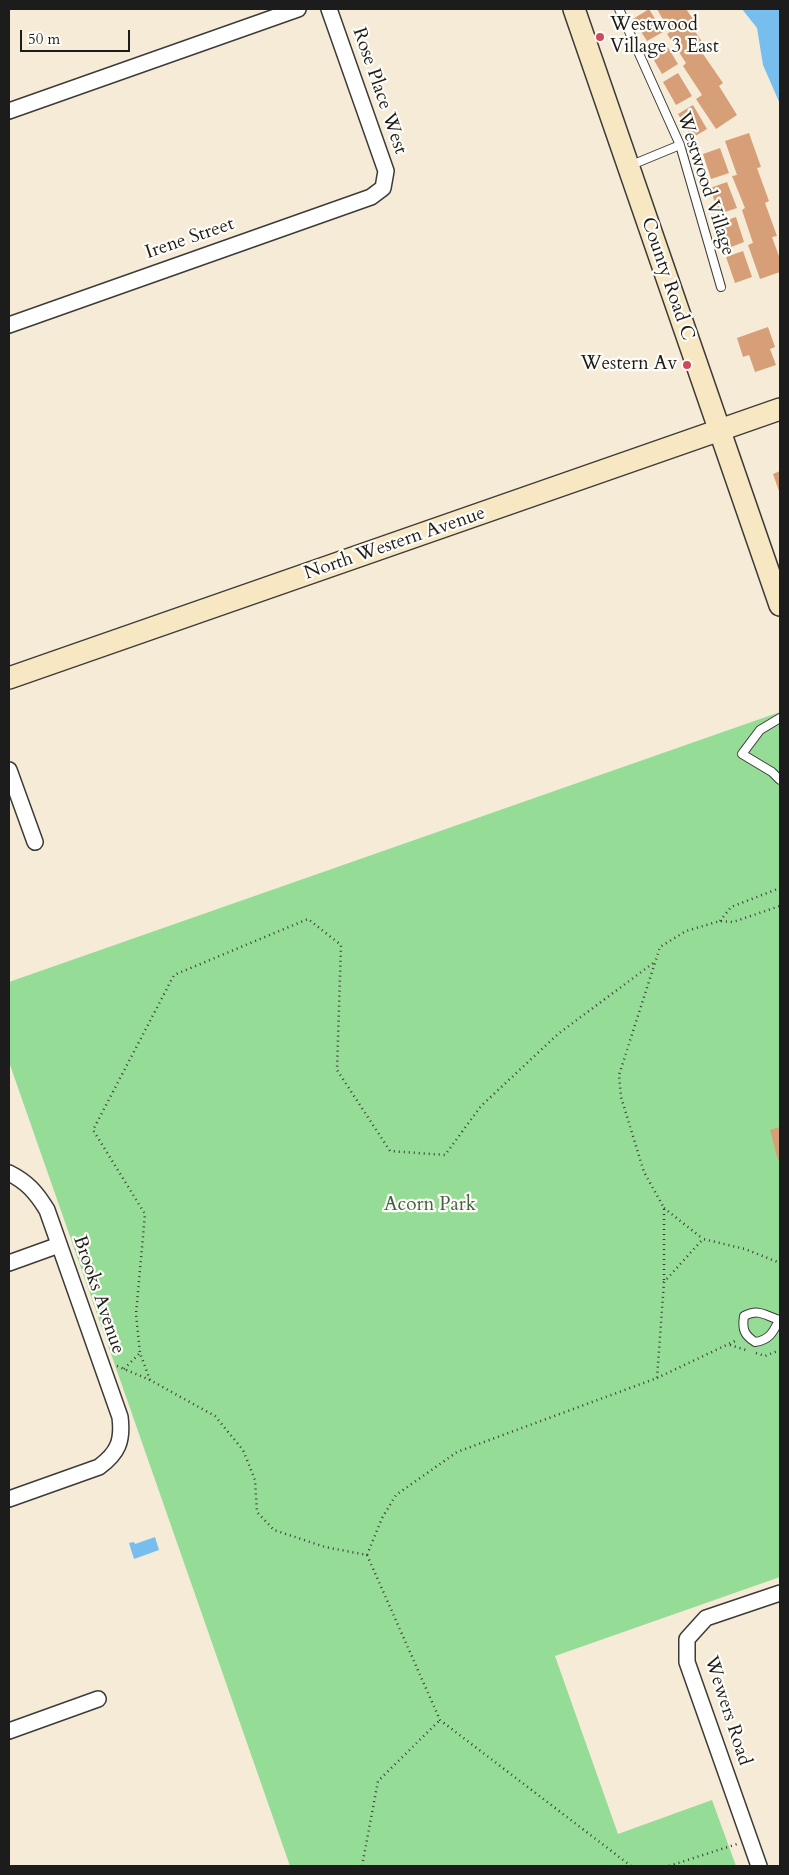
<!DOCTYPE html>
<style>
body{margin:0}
#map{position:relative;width:789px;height:1875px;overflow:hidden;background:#f6ebd7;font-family:Cardo,serif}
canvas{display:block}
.frame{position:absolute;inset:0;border:10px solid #1c1c1c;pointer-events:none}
.scale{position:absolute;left:20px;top:30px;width:110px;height:22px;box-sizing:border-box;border:2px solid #1c1c1c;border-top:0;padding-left:6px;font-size:15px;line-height:18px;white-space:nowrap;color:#1c1c1c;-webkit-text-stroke:4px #fdfcf7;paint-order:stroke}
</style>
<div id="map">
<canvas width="789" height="1875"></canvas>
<div class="frame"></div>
<div class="scale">50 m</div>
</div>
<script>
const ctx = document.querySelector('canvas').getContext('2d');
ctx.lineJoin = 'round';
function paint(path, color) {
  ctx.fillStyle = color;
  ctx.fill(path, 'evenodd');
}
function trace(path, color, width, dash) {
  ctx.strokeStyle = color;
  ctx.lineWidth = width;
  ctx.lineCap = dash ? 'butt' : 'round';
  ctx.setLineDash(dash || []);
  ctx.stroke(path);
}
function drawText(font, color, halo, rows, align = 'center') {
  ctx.font = font + ' Cardo,serif';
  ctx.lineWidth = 4.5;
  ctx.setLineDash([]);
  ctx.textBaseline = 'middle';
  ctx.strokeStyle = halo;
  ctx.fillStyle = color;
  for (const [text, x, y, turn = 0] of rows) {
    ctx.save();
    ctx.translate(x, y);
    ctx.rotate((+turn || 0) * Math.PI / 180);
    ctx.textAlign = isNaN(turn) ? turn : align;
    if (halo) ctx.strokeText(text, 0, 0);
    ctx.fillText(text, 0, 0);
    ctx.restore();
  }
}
const green = new Path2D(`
 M780 712V1577L555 1656 618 1834 712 1800 736 1866H290L9 1062V982Z`);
const water = new Path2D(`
 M742 9H780V104L763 65 757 28Z
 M155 1537 159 1550 134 1559 129 1543 134 1542 135 1544Z`);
const building = new Path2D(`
 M649 9 663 32 647 41 633 19Z
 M657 9H686L693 19 689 22 708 51 703 54 723 83 719 86 737 115 716 129 696 99 702 95 683 66 686 63 667 34 670 32Z
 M664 41 678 64 662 74 648 50Z
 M678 73 692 96 676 105 663 82Z
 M693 105 707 129 692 138 678 114Z
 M749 133 761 167 757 168 769 201 765 203 777 236 772 237 780 259V272L760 279 748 245 753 243 742 210 745 208 732 176 737 175 725 141Z
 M720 148 729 173 711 179 703 154Z
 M727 182 737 208 719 214 710 188Z
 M736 217 744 242 726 249 718 223Z
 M743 251 752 277 735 283 726 257Z
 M768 327 775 347 770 349 776 365 755 372 749 355 743 357 737 338Z
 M780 471V494L773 474Z
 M780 1127V1159L778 1160 770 1130Z`);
const path = new Path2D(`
 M720 921 731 907 780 888
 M664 1208 703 1239
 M664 1280V1208L644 1172 621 1097 619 1075 660 947 686 931 720 921 733 922 780 906
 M730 1345 746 1350
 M756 1353 765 1356 780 1350
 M117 1366 150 1380 215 1416 243 1450 255 1480 257 1512 274 1530 325 1547 367 1555 382 1518 396 1495 457 1452 657 1378 664 1282 703 1239 745 1249 780 1263
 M124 1369 140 1353
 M657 1378 737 1340
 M150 1380 140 1353 136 1314 145 1214 93 1130 174 975 308 919 341 945 337 1070 390 1151 445 1155 481 1106 558 1034 656 961
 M367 1555 440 1720 631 1866
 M362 1866 378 1781 440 1720
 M669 1866 737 1844`);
const lane = new Path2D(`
 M619 9 680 145 721 287
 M629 166 680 145
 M780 718 760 730 742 754 772 772 780 780
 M779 1320C773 1333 769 1340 755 1342 744 1335 742 1329 744 1316 760 1308 765 1316 780 1320`);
const street = new Path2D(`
 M9 111 298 9
 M9 325 371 197 383 188 386 171 329 9
 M9 770 35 842
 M9 1173C27 1182 36 1192 47 1210L120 1417C123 1441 118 1453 99 1467L9 1499
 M9 1263 59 1245
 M9 1731 98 1699
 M759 1866 687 1662V1639L706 1618 780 1593`);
const secondary = new Path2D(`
 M574 9 780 605
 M9 678 780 409`);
const markers = [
 [600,37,5,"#d1495b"],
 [687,365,5,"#d1495b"]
];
const poiNames = [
 ["Westwood",610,26],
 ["Village 3 East",610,48],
 ["Western Av",677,365,"right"]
];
const streetNames = [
 ["Rose Place West",379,91,71],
 ["Westwood Village",705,184,72],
 ["Irene Street",190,239,-19],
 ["County Road C",667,279,71],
 ["North Western Avenue",395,544,-19],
 ["Brooks Avenue",98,1295,71],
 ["Wewers Road",727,1711,72]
];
const parkNames = [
 ["Acorn Park",430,1206]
];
paint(green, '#95dc96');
paint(water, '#77beef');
paint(building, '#d69f77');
trace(lane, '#3d3b38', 10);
trace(street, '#3d3b38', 18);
trace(secondary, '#3d3b38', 24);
trace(path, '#3d3b38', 2.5, [1, 4]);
trace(lane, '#fff', 8);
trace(street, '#fff', 15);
trace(secondary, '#f7e8c3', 21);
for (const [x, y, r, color] of markers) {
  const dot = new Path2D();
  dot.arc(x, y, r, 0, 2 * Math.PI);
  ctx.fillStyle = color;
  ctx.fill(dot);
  trace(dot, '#fdfcf7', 2);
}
drawText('19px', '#1c1c1c', '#fdfcf7', poiNames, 'left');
drawText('19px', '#1c1c1c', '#fdfcf7', streetNames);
drawText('19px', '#465f47', '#fdfcf7', parkNames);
</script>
